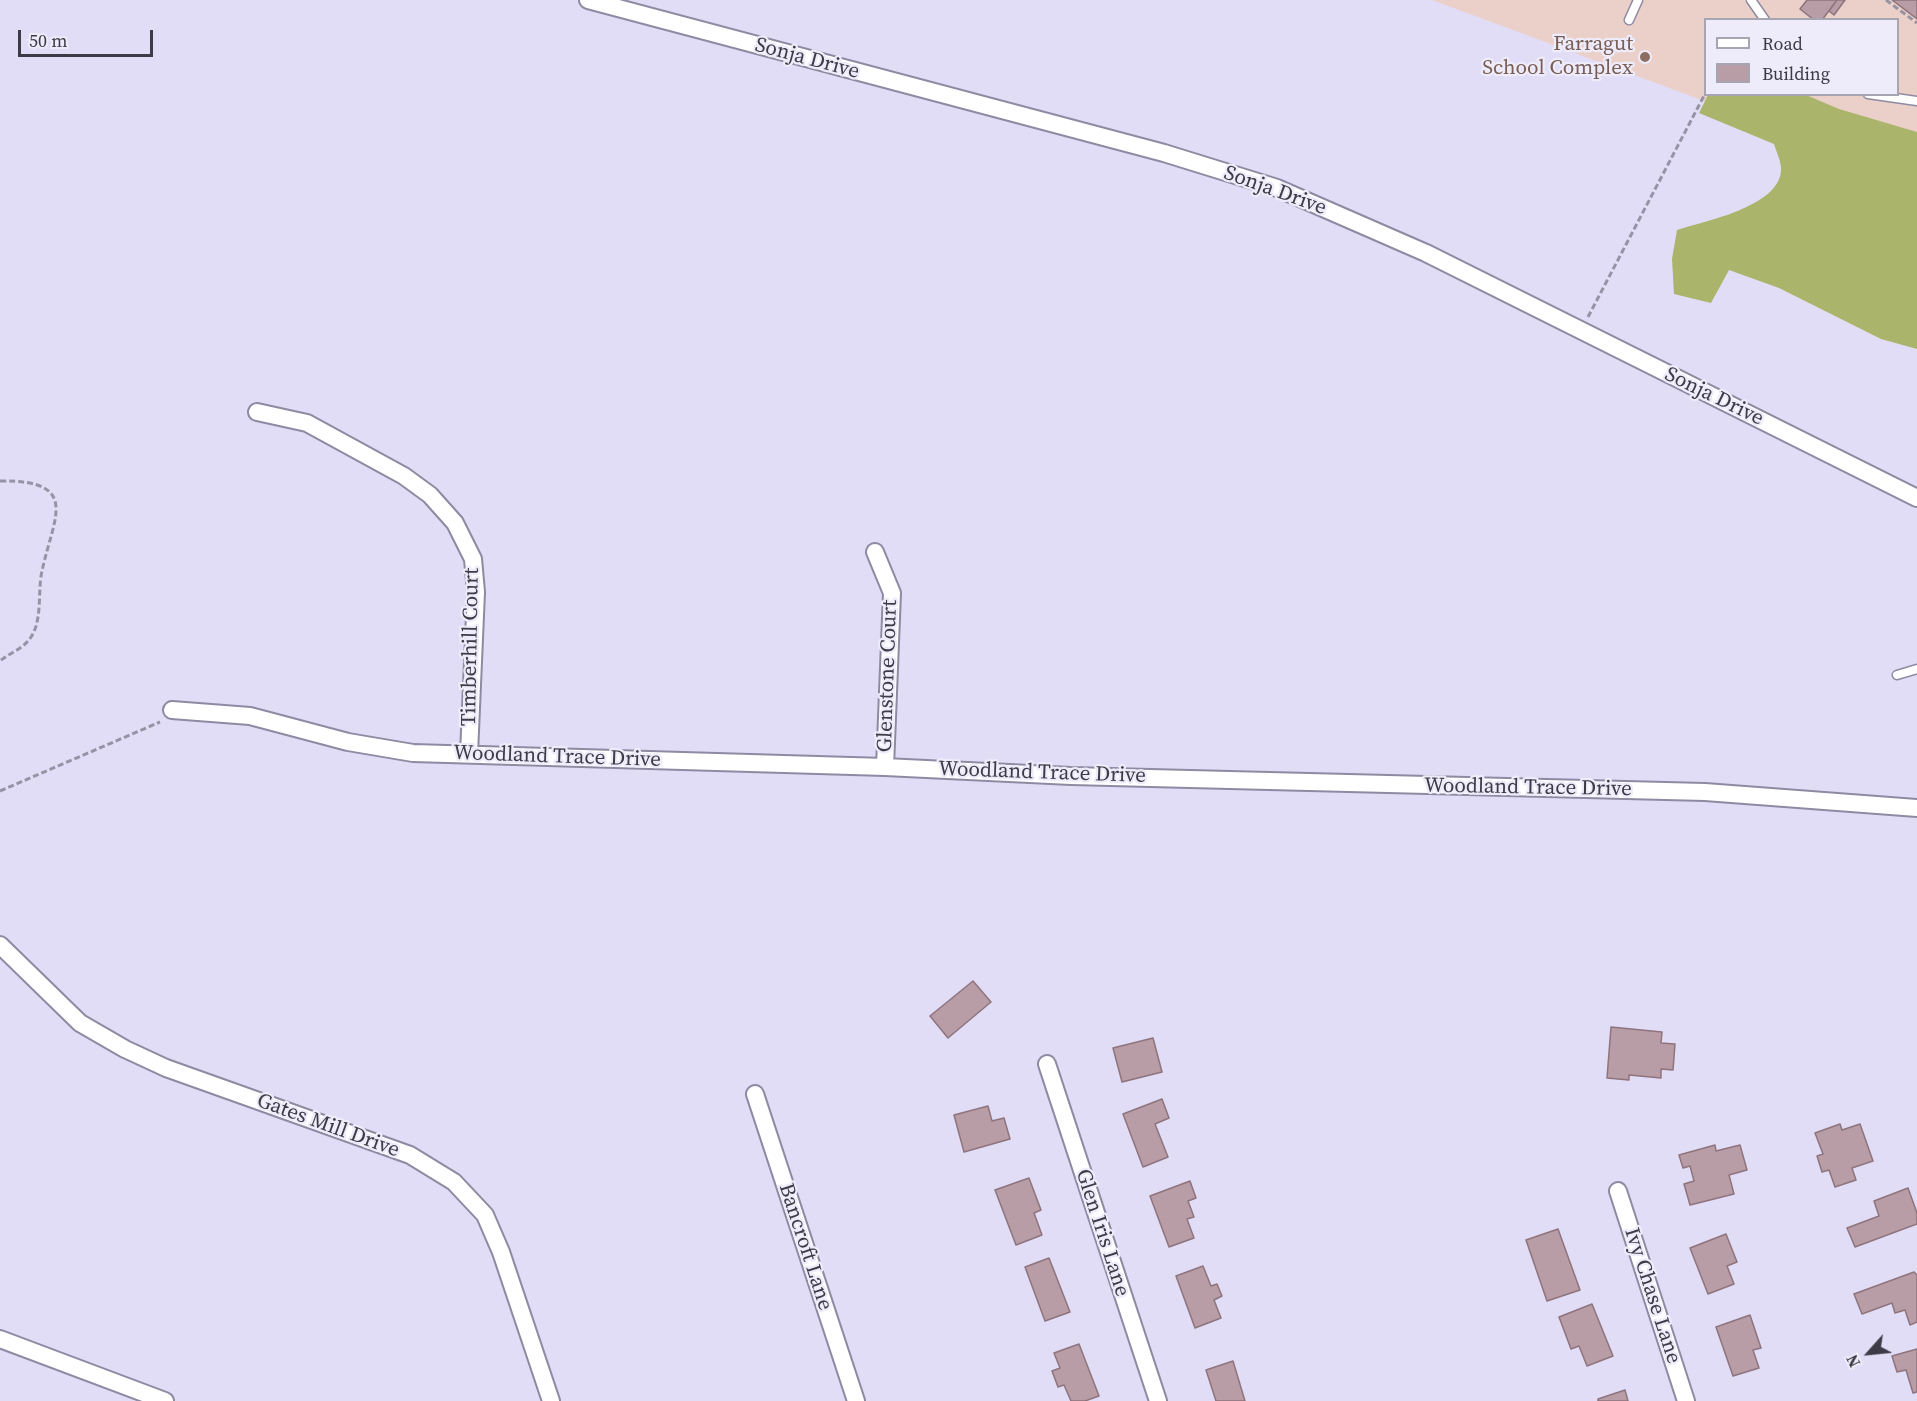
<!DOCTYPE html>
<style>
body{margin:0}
#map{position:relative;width:1917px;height:1401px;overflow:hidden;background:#e1ddf7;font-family:"Source Serif 4",serif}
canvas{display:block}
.legend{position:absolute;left:1704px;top:18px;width:195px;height:78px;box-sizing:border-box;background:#eeebfb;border:2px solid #a7a5b2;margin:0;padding:8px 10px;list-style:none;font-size:18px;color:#3d3b45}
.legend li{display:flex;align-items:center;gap:12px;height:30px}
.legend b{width:30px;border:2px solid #a7a5b2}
.north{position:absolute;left:1839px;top:1323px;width:60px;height:60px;-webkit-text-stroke:4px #eeebfb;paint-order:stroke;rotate:243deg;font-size:16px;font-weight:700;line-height:24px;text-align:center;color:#3d3b45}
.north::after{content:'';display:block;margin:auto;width:21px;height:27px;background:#3d3b45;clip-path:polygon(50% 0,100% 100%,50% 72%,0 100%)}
.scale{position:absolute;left:18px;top:30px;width:135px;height:27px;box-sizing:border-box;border:3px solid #3d3b45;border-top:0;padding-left:8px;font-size:18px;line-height:21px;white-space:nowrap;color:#3d3b45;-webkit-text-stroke:4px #eeebfb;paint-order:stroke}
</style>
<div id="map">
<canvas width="1917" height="1401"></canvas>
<ul class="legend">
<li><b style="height:8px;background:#fff"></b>Road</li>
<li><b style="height:16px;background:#b89ca6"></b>Building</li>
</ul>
<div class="north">N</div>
<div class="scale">50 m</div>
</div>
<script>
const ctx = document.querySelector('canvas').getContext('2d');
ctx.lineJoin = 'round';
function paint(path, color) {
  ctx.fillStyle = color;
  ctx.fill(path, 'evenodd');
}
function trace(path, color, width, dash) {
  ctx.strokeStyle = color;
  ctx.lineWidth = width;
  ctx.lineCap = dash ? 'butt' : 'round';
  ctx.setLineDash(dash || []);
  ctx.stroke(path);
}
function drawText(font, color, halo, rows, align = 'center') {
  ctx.font = font + ' "Source Serif 4",serif';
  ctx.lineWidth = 4.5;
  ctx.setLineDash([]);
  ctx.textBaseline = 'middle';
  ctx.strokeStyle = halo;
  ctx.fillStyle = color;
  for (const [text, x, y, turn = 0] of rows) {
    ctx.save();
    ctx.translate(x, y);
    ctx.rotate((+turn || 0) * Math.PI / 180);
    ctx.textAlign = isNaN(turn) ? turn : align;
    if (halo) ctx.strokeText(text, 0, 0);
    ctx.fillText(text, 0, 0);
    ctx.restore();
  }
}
const education = new Path2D(`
 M1432 0H1917V148L1769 125ZM1706 20H1898V94H1706Z`);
const forest = new Path2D(`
 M1708 95H1806L1839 109 1917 132V349L1881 339 1779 288 1729 270 1711 303 1674 294 1672 259 1677 230C1705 221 1778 207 1781 171 1782 163 1776 151 1774 144L1699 113Z`);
const building = new Path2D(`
 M1807 0H1837L1822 20H1814L1800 9Z
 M1837 0H1845L1834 15 1829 11Z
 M1892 0H1917V19Z
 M973 981 991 1002 948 1038 930 1016Z
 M1611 1027 1662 1032 1661 1043 1675 1044 1673 1070 1661 1069V1078L1629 1075V1080L1607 1078Z
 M1153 1038 1162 1072 1122 1082 1113 1048Z
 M1162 1099 1169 1118 1155 1124 1168 1157 1143 1167 1123 1114Z
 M988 1106 992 1121 1004 1118 1010 1139 964 1152 954 1115Z
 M1840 1124 1842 1130 1860 1124 1873 1161 1852 1168 1856 1180 1835 1187 1829 1170 1822 1172 1817 1156 1823 1154 1815 1133Z
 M1715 1145 1716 1151 1740 1145 1747 1170 1729 1175 1734 1194 1690 1205 1684 1184 1694 1181 1690 1166 1683 1168 1679 1155Z
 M1029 1178 1041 1210 1034 1213 1042 1235 1016 1245 995 1190Z
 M1190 1181 1196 1198 1188 1201 1194 1217 1187 1219 1194 1238 1169 1247 1150 1196Z
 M1908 1188 1917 1213V1224L1855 1247 1847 1228 1879 1216 1874 1201Z
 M1558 1229 1580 1290 1547 1301 1526 1240Z
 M1726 1234 1737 1262 1727 1266 1734 1284 1708 1294 1690 1248Z
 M1049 1258 1070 1312 1045 1321 1025 1267Z
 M1203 1266 1211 1286 1217 1284 1222 1296 1214 1300 1221 1318 1195 1328 1176 1276Z
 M1914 1272 1917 1275V1322L1910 1325 1905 1310 1895 1313 1892 1303 1862 1314 1854 1294Z
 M1592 1304 1613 1356 1587 1366 1579 1346 1571 1349 1559 1317Z
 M1750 1315 1761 1348 1753 1350 1759 1368 1733 1376 1716 1327Z
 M1079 1344 1099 1396 1085 1401H1071L1064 1385 1058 1387 1052 1371 1060 1368 1054 1353Z
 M1917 1349V1392L1913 1393 1906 1370 1897 1372 1892 1356Z
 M1233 1361 1245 1401H1216L1206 1370Z
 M1625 1390 1628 1401H1598V1399Z`);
const path = new Path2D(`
 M1886 0 1917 23
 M1588 317 1706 92
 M0 481C82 480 53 518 42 571 37 592 44 625 27 642 20 650 8 654 0 661
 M0 791 160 722`);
const lane = new Path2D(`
 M1751 0 1765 20
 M1629 20 1638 0
 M1868 94 1917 101
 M1897 675 1917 669`);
const street = new Path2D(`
 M588 0 1164 153 1277 188 1426 253 1917 498
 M257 412 307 423 404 476 430 495 455 523 473 559 476 592 469 754
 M875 552 892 593 885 767
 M172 710 250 716 348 742 413 753 885 767 1071 776 1705 792 1917 808
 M0 945 80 1023 125 1049 166 1068 410 1155 454 1182 485 1215 501 1252 551 1401
 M1047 1064 1158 1401
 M755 1094 856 1401
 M1618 1191 1686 1401
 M0 1339 165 1401`);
const markers = [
 [1645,57,6,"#8d6e63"]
];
const educationNames = [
 ["Farragut",1633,45],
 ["School Complex",1633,69]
];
const streetNames = [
 ["Sonja Drive",807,59,15],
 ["Sonja Drive",1275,191,20],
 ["Sonja Drive",1714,397,26],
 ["Timberhill Court",471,647,-89],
 ["Glenstone Court",888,676,-88],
 ["Woodland Trace Drive",557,757,2],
 ["Woodland Trace Drive",1042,773,2],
 ["Woodland Trace Drive",1528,788,1],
 ["Gates Mill Drive",328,1126,20],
 ["Glen Iris Lane",1102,1233,72],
 ["Bancroft Lane",805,1247,72],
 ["Ivy Chase Lane",1652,1296,72]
];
paint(education, '#ead0c9');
paint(forest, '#aab46a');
paint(building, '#b89ca6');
trace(building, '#8e747d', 1.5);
trace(lane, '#8e8aa2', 11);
trace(street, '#8e8aa2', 20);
trace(path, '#9793a6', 3, [6, 3]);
trace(lane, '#fff', 8);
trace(street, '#fff', 16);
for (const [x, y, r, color] of markers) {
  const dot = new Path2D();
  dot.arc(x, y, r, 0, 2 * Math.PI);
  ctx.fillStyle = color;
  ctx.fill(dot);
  trace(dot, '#eeebfb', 2);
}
drawText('21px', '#785e54', '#eeebfb', educationNames, 'right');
drawText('21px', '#3d3b45', '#eeebfb', streetNames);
</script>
